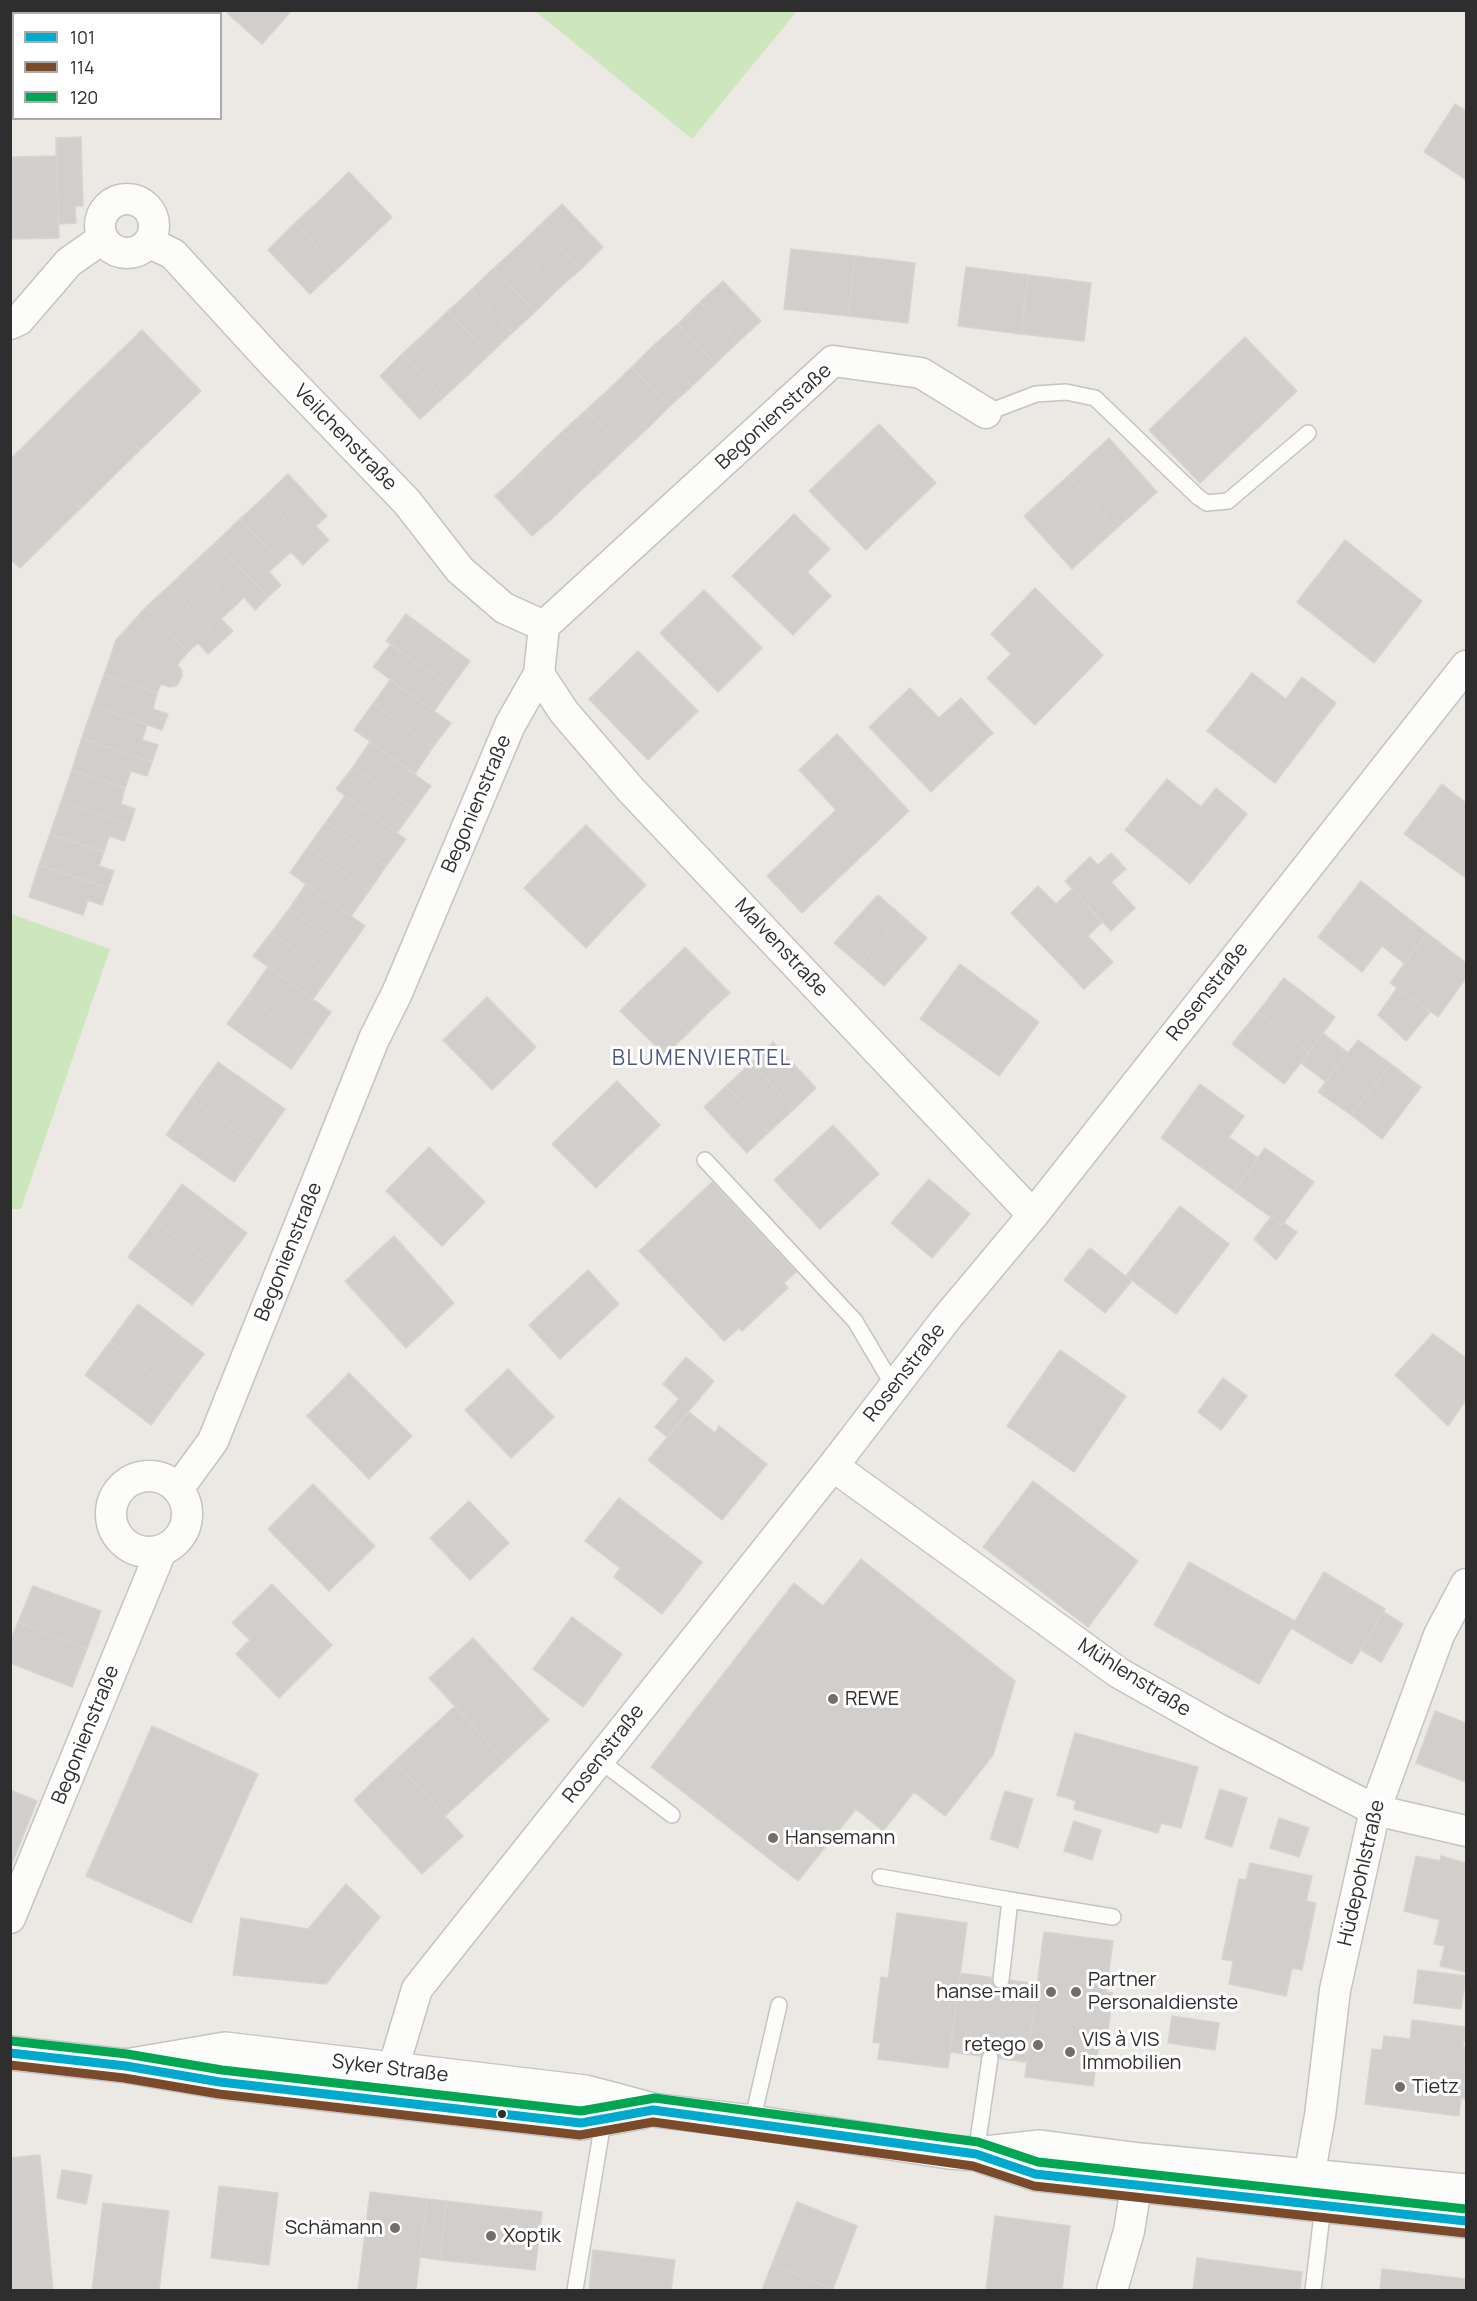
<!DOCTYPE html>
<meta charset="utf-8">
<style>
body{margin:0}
#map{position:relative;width:1477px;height:2301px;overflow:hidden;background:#ece8e4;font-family:Manrope,sans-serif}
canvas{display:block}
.frame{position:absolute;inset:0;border:12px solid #2e2e2e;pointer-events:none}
.legend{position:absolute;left:12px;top:12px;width:210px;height:108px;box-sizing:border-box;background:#fff;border:2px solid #ababab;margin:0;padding:8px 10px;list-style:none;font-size:18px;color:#2e2e2e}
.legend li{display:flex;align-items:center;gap:12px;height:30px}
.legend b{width:30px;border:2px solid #ababab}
</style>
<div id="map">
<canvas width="1477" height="2301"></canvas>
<div class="frame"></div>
<ul class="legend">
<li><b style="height:8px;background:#00a9ce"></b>101</li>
<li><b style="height:8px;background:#7a4b2a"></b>114</li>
<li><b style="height:8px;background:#00a651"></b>120</li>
</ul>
</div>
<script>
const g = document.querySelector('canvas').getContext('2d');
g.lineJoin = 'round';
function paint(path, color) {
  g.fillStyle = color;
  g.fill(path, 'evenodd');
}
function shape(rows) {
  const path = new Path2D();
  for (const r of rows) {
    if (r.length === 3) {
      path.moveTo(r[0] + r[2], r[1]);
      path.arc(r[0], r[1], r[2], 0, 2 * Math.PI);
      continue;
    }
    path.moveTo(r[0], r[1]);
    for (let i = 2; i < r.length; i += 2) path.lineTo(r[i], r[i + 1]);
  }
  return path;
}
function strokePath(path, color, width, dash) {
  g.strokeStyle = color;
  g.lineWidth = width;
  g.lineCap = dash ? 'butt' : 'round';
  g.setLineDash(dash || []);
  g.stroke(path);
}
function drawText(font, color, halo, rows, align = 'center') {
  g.font = font + ' Manrope,sans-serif';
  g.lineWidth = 6;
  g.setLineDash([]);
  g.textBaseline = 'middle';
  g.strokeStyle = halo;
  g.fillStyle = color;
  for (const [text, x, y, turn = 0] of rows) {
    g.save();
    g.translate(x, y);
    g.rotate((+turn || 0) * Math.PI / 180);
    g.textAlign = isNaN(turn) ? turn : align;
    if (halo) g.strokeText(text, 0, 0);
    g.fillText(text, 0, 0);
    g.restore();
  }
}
const green = shape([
 [535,11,797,11,692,139],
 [11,914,110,949,21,1209,10,1209]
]);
const building = shape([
 [230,10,292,10,262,44,227,13,230,10],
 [1455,104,1466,111,1466,180,1424,152,1455,104],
 [81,137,83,206,75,206,76,223,58,224,56,138,81,137],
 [57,156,59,238,10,239,10,157,57,156],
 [349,172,392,217,365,243,322,198,349,172],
 [322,198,365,243,337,269,295,223,322,198],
 [562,204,603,247,581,269,540,225,562,204],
 [295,223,337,269,310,294,268,250,295,223],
 [540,225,581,269,557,290,517,247,540,225],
 [517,247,557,290,535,312,494,268,517,247],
 [791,249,855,256,848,316,784,309,791,249],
 [855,256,915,263,908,323,848,316,855,256],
 [966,267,1028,275,1021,334,958,326,966,267],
 [494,268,535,312,512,333,471,290,494,268],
 [1028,275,1091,283,1084,341,1021,334,1028,275],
 [723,281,761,321,738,342,700,302,723,281],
 [471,290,512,333,489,355,448,311,471,290],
 [700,302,738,342,715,364,678,324,700,302],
 [448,311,489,355,466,377,425,333,448,311],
 [678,324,715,364,692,386,654,345,678,324],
 [142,330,201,391,140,450,81,389,142,330],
 [425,333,466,377,443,398,402,354,425,333],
 [1245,337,1297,391,1200,483,1149,430,1245,337],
 [654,345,692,386,669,407,632,367,654,345],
 [402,354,443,398,420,419,380,376,402,354],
 [632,367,669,407,647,429,609,389,632,367],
 [81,389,140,450,80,509,21,449,81,389],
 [609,389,647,429,624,450,586,410,609,389],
 [586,410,624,450,601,472,563,431,586,410],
 [879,424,936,483,866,550,809,491,879,424],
 [563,431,601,472,578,493,540,453,563,431],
 [1109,438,1157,492,1116,529,1068,476,1109,438],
 [21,449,80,509,20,568,10,559,10,459,21,449],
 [540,453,578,493,556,515,518,475,540,453],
 [288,474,327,516,316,526,329,540,316,552,264,497,288,474],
 [518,475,556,515,532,536,495,496,518,475],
 [1068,476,1116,529,1072,569,1024,516,1068,476],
 [264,497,316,552,303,565,291,552,280,562,240,519,264,497],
 [794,514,830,549,807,572,831,596,793,635,732,576,794,514],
 [240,519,280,562,269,572,281,585,268,597,216,542,240,519],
 [1345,540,1422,601,1374,663,1297,602,1345,540],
 [216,542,268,597,255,610,244,597,234,607,193,563,216,542],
 [193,563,234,607,221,619,233,631,221,642,169,586,193,563],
 [169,586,221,642,208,654,198,643,188,652,146,607,169,586],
 [1035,588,1103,655,1035,725,987,678,1011,654,991,634,1035,588],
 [704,590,762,648,718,692,660,633,704,590],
 [146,607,188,652,177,665,182,670,182,676,179,682,176,686,170,687,161,684,157,693,104,675,116,640,146,607],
 [406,614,470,661,451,687,386,641,406,614],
 [391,644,451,687,434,711,373,667,391,644],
 [638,651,698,711,648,760,589,699,638,651],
 [1252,673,1286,699,1302,677,1336,703,1275,783,1207,731,1252,673],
 [104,675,157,693,153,709,168,714,162,730,93,706,104,675],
 [390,680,451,723,433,747,373,704,390,680],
 [910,688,939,718,961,698,993,733,931,792,869,727,910,688],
 [373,704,433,747,415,774,354,730,373,704],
 [93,706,147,725,142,740,158,745,152,762,82,738,93,706],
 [837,734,909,811,802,913,767,876,836,810,799,770,837,734],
 [82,738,152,762,147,776,131,771,125,788,72,770,82,738],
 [370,742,431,786,414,809,353,767,370,742],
 [353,767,414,809,397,833,336,789,353,767],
 [72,770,125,788,121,804,135,809,130,825,61,802,72,770],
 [1167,779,1201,807,1216,788,1247,814,1190,884,1125,830,1167,779],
 [1442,784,1466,803,1466,878,1404,834,1442,784],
 [345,796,406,839,386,866,326,822,345,796],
 [61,802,130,825,124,841,109,836,104,852,50,834,61,802],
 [326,822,386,866,369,891,308,847,326,822],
 [586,825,646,885,615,917,555,856,586,825],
 [50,834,104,852,99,866,114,871,108,888,39,865,50,834],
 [308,847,369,891,351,916,290,873,308,847],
 [1111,853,1126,869,1111,882,1135,908,1111,931,1065,881,1090,857,1098,865,1111,853],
 [555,856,615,917,586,948,524,888,555,856],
 [39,865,108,888,102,905,88,900,83,915,29,897,39,865],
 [1361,881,1427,933,1404,963,1382,946,1362,972,1318,937,1361,881],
 [306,884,365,926,348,950,289,909,306,884],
 [1038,886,1056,904,1072,889,1102,922,1088,936,1113,962,1084,989,1011,913,1038,886],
 [878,895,902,916,859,964,834,943,878,895],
 [289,909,348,950,331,974,271,933,289,909],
 [902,916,927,938,884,986,859,964,902,916],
 [271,933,331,974,313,999,253,956,271,933],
 [1427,933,1466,963,1466,978,1438,1017,1390,983,1427,933],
 [685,947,730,993,710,1011,666,966,685,947],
 [960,964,1039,1022,999,1076,920,1019,960,964],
 [666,966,710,1011,688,1033,642,989,666,966],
 [268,967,331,1012,310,1042,247,997,268,967],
 [1284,978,1335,1017,1309,1052,1258,1012,1284,978],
 [1397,988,1430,1012,1406,1041,1378,1015,1397,988],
 [642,989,688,1033,665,1055,620,1011,642,989],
 [247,997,310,1042,291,1069,227,1024,247,997],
 [487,997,536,1047,492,1090,443,1040,487,997],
 [1258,1012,1309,1052,1284,1084,1232,1044,1258,1012],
 [1323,1033,1348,1053,1326,1082,1301,1063,1323,1033],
 [1358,1040,1391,1064,1351,1115,1318,1092,1358,1040],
 [773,1042,816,1088,794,1109,751,1063,773,1042],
 [218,1062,285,1109,259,1146,191,1099,218,1062],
 [751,1063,794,1109,769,1132,726,1086,751,1063],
 [1391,1064,1421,1087,1382,1139,1351,1115,1391,1064],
 [617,1081,660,1125,596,1188,552,1144,617,1081],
 [1200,1084,1244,1116,1229,1137,1258,1158,1234,1191,1161,1138,1200,1084],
 [726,1086,769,1132,747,1153,704,1107,726,1086],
 [191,1099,259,1146,234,1182,166,1135,191,1099],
 [833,1125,879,1174,820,1229,774,1180,833,1125],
 [429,1147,485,1202,442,1246,386,1191,429,1147],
 [1265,1148,1314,1182,1282,1225,1234,1191,1265,1148],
 [929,1179,970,1214,932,1258,891,1223,929,1179],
 [712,1182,796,1272,784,1283,788,1288,742,1331,739,1328,724,1341,639,1251,712,1182],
 [182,1184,247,1233,219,1270,155,1221,182,1184],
 [1180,1206,1229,1244,1176,1314,1126,1276,1180,1206],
 [1271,1217,1282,1225,1284,1223,1297,1232,1276,1260,1254,1239,1271,1217],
 [155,1221,219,1270,192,1305,128,1257,155,1221],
 [394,1236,454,1303,406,1348,345,1281,394,1236],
 [1090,1248,1132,1281,1105,1313,1064,1280,1090,1248],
 [588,1270,619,1304,560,1359,529,1325,588,1270],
 [138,1304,204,1354,175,1392,110,1342,138,1304],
 [1433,1334,1466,1358,1466,1402,1465,1401,1448,1426,1395,1375,1433,1334],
 [110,1342,175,1392,151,1425,85,1375,110,1342],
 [1060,1350,1126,1396,1074,1472,1007,1426,1060,1350],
 [686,1357,714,1381,667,1437,655,1427,679,1399,663,1384,686,1357],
 [508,1369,554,1417,511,1458,465,1410,508,1369],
 [349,1373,412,1436,369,1479,307,1416,349,1373],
 [1223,1378,1247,1396,1221,1430,1198,1412,1223,1378],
 [689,1412,715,1433,719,1426,767,1464,722,1520,648,1460,689,1412],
 [1033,1481,1138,1561,1088,1627,983,1547,1033,1481],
 [313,1484,375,1546,329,1591,268,1529,313,1484],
 [619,1498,702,1562,662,1614,614,1577,620,1568,585,1541,619,1498],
 [469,1501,509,1543,470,1580,430,1538,469,1501],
 [861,1559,1015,1681,993,1755,945,1816,914,1792,883,1831,856,1809,798,1881,651,1767,794,1583,823,1606,861,1559],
 [1189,1562,1295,1621,1259,1684,1154,1625,1189,1562],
 [1324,1572,1385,1609,1352,1664,1291,1628,1324,1572],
 [272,1584,332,1645,279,1698,236,1654,250,1640,232,1623,272,1584],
 [33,1586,101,1611,87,1649,18,1622,33,1586],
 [1383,1612,1403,1624,1381,1662,1361,1650,1383,1612],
 [572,1617,622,1654,583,1707,533,1669,572,1617],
 [18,1622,87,1649,72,1687,10,1663,10,1642,18,1622],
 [473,1638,549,1720,505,1761,429,1678,473,1638],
 [455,1706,505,1761,445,1816,395,1761,455,1706],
 [1435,1711,1466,1723,1466,1782,1416,1763,1435,1711],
 [152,1726,258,1774,191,1923,86,1876,152,1726],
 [1075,1733,1198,1767,1181,1828,1161,1823,1158,1833,1074,1809,1076,1801,1057,1795,1075,1733],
 [395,1761,463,1836,422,1874,354,1800,395,1761],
 [1220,1789,1247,1798,1232,1847,1205,1838,1220,1789],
 [10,1790,37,1801,11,1866,10,1866,10,1790],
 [1005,1791,1033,1799,1018,1848,990,1839,1005,1791],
 [1279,1818,1309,1828,1299,1857,1270,1848,1279,1818],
 [1074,1821,1101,1830,1092,1860,1064,1851,1074,1821],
 [1416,1856,1440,1861,1441,1856,1466,1863,1466,1972,1440,1966,1445,1946,1434,1944,1440,1920,1404,1911,1416,1856],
 [1250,1863,1312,1876,1306,1901,1316,1903,1302,1970,1292,1968,1286,1996,1229,1984,1233,1961,1222,1959,1239,1879,1246,1880,1250,1863],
 [346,1884,380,1917,326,1984,233,1975,241,1918,308,1929,346,1884],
 [897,1913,967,1923,948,2068,878,2059,880,2043,873,2042,881,1977,888,1978,897,1913],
 [1044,1932,1113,1941,1106,1992,1113,1993,1107,2038,1100,2038,1093,2086,1025,2077,1044,1932],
 [1418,1970,1466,1976,1461,2009,1414,2003,1418,1970],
 [960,1973,1037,1984,1027,2062,950,2052,960,1973],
 [1172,2016,1219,2023,1215,2050,1168,2043,1172,2016],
 [1412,2020,1466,2027,1463,2047,1466,2047,1465,2075,1466,2075,1466,2099,1461,2098,1459,2116,1365,2104,1372,2049,1382,2050,1384,2036,1410,2039,1412,2020],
 [40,2155,53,2290,10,2290,10,2158,40,2155],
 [62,2170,92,2175,86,2204,57,2198,62,2170],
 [219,2186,278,2193,269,2265,211,2258,219,2186],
 [370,2192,427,2199,416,2290,358,2290,370,2192],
 [427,2199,446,2201,440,2260,420,2257,427,2199],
 [446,2201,542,2212,535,2270,440,2260,446,2201],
 [797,2202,857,2226,833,2289,772,2264,797,2202],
 [103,2203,169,2211,159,2290,92,2290,103,2203],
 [995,2216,1070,2226,1062,2289,1076,2290,986,2290,995,2216],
 [593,2250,675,2260,671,2290,589,2290,593,2250],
 [1197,2258,1302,2272,1300,2290,1193,2290,1197,2258],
 [772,2264,833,2289,832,2290,762,2290,772,2264],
 [1382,2269,1466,2279,1466,2290,1380,2290,1382,2269]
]);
const lane = shape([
 [986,413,1036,394,1066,392,1095,398,1198,497,1207,503,1228,501,1308,433],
 [705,1160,855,1321,894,1387],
 [599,1760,672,1815],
 [880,1877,1010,1900],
 [1001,1980,1010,1900,1113,1917],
 [752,2122,779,2005],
 [976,2154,990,2058],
 [575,2290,604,2116],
 [1313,2290,1323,2206,1321,2202]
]);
const street = shape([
 [168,10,171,14],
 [127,226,27],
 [150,243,173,254,271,361,407,502,460,570,504,608,544,626],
 [10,324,19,320,69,262,102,239],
 [539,674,564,712,631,790,1033,1215],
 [833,1466,1119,1673,1218,1729,1375,1810,1466,1831],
 [149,1514,38],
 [178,1489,213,1441,374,1039,397,993,510,725,539,674,544,626,833,361,921,373,986,413],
 [10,1918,161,1551],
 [390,2094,393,2069,417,1989,833,1466,946,1319,1033,1215,1466,666],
 [1309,2177,1320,2116,1335,1990,1375,1810,1439,1635,1466,1584],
 [1112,2290,1129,2231,1140,2162]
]);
const secondary = shape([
 [10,2053,126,2066,220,2082,581,2123,642,2112],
 [126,2066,225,2049,585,2092,653,2110,752,2122,949,2152,976,2154,1040,2147,1140,2160,1466,2191],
 [984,2157,1035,2174,1466,2221]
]);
const bus1 = shape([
 [10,2053,126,2066,220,2082,581,2123,653,2110,976,2154,1035,2174,1466,2221]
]);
const bus2 = shape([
 [10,2065,124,2078,219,2094,580,2135,653,2122,973,2166,1034,2186,1465,2233]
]);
const bus3 = shape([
 [11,2041,127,2054,222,2070,581,2111,655,2098,978,2142,1038,2162,1466,2209]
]);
const markers = [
 [833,1699,6,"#706f6e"],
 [773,1838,6,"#706f6e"],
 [1051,1992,6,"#706f6e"],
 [1076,1992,6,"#706f6e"],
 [1038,2045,6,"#706f6e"],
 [1070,2052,6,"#706f6e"],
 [1400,2087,6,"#706f6e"],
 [502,2114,5,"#2e2e2e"],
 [395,2228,6,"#706f6e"],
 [491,2236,6,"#706f6e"]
];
const streetNames = [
 ["Begonienstraße",774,417,-42],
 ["Veilchenstraße",345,438,46],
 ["Begonienstraße",477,804,-67],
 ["Malvenstraße",781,948,47],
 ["Rosenstraße",1208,992,-52],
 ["Begonienstraße",289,1252,-68],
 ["Rosenstraße",905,1373,-52],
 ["Mühlenstraße",1134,1678,32],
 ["Begonienstraße",86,1735,-68],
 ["Rosenstraße",604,1754,-52],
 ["Hüdepohlstraße",1362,1873,-77],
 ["Syker Straße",390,2069,7]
];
const poiNames = [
 ["REWE",845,1699],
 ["Hansemann",785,1838],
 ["Partner",1088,1980],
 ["Personaldienste",1088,2003],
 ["hanse-mail",1039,1992,"right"],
 ["VIS à VIS",1082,2040],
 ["Immobilien",1082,2063],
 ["retego",1026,2045,"right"],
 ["Tietz",1412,2087],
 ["Schämann",383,2228,"right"],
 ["Xoptik",503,2236]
];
const neighbourhoodNames = [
 ["BLUMENVIERTEL",702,1059]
];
paint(green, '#cee6be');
paint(building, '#d1cecb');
strokePath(building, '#d7d4d0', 1.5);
strokePath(lane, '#c5c4c5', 18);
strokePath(street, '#c5c4c5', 33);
strokePath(secondary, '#c5c4c5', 36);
strokePath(lane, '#fcfcfb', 15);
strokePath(street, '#fcfcfb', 30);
strokePath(secondary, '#fcfcfb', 33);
strokePath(bus1, '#00a9ce', 9);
strokePath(bus2, '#7a4b2a', 9);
strokePath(bus3, '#00a651', 9);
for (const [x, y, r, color] of markers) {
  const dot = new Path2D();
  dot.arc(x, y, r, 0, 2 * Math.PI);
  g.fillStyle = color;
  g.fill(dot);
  strokePath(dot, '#fff', 2);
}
drawText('20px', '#2e2e2e', '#fff', streetNames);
drawText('20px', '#2e2e2e', '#fff', poiNames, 'left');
g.letterSpacing = '1.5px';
drawText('21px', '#4d5680', '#fff', neighbourhoodNames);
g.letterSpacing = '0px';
</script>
